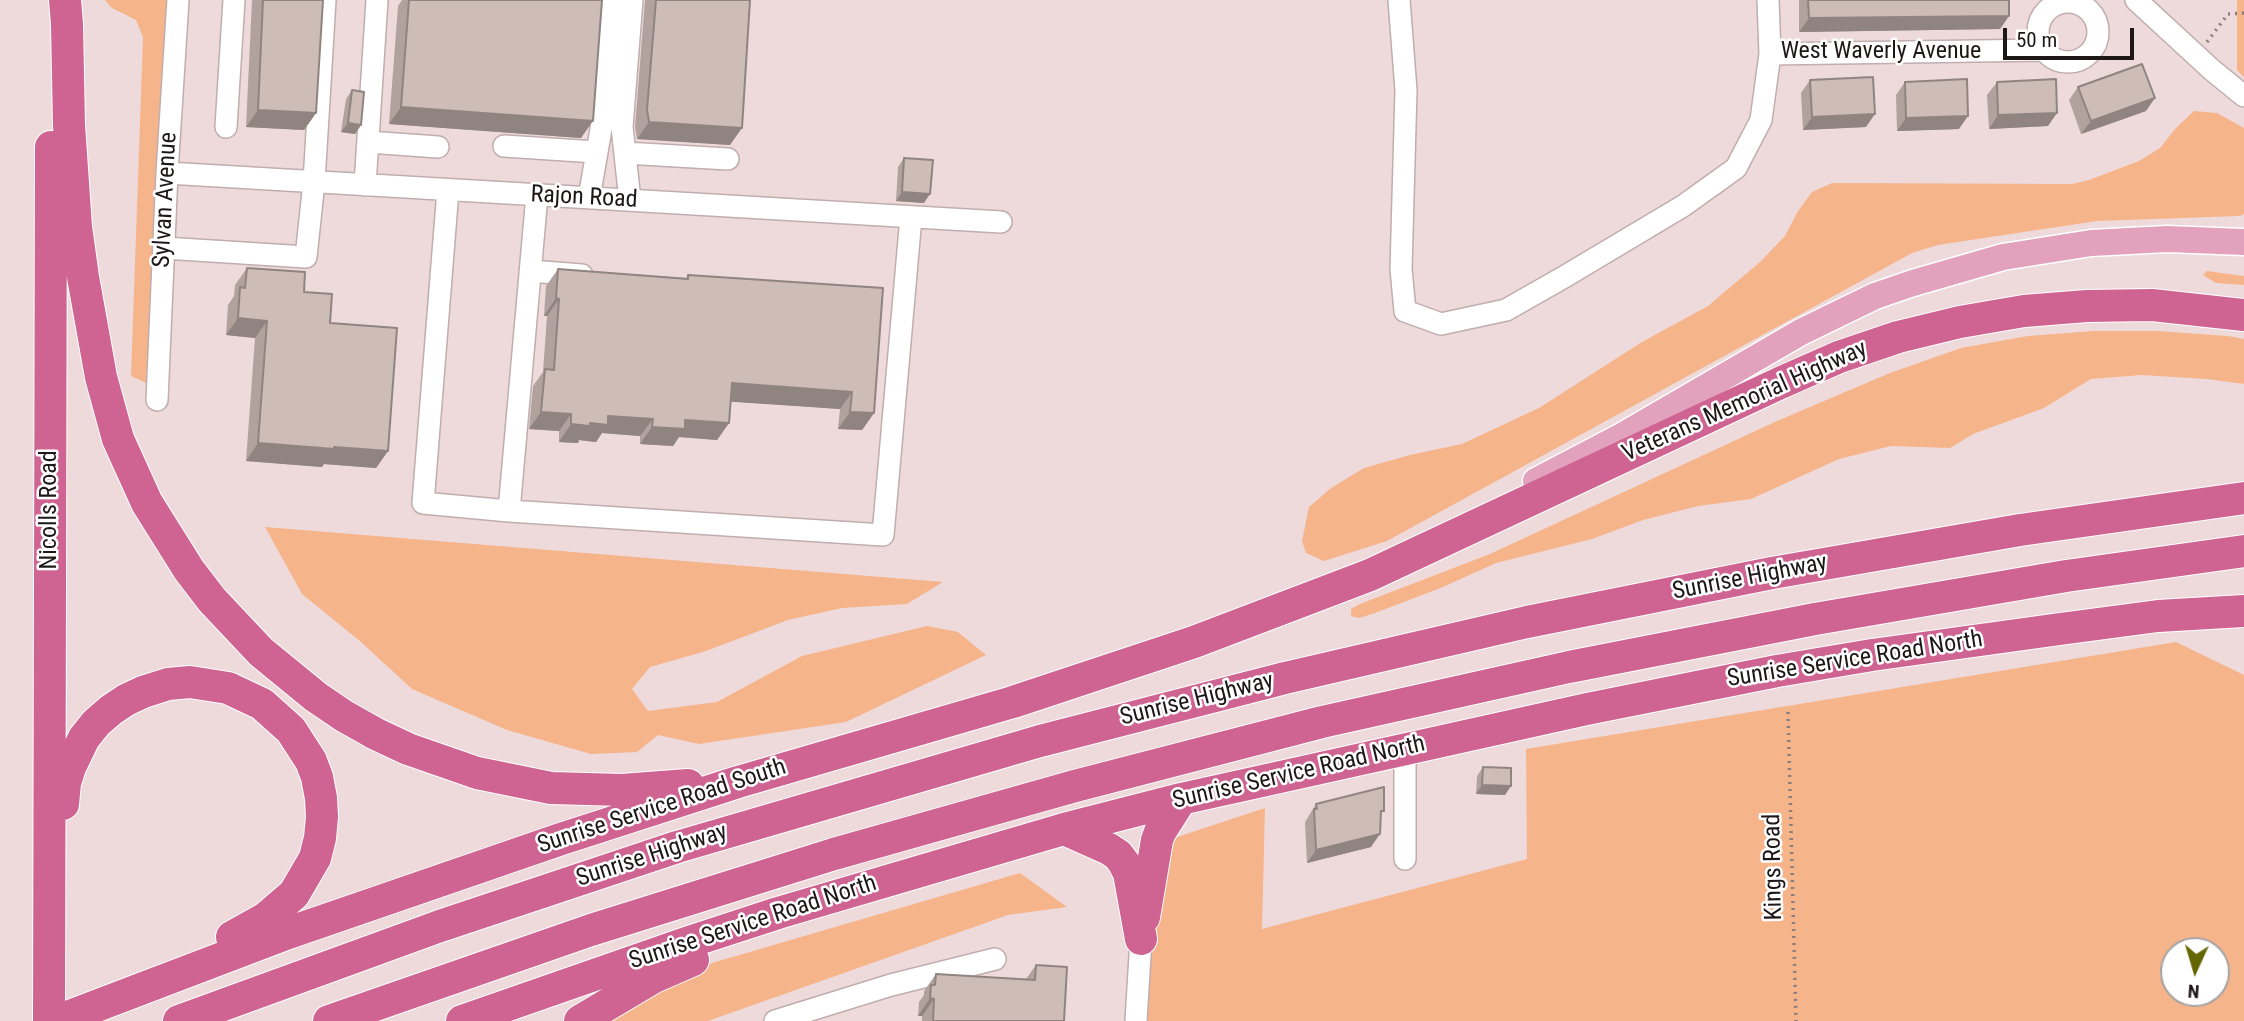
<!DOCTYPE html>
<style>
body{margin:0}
#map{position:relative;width:2244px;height:1021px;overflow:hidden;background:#eedadb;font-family:"Roboto Condensed",sans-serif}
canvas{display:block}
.north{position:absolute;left:2160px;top:937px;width:70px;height:70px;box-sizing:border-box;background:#fff;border:2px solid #a5a2a3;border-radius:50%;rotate:184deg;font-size:19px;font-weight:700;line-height:28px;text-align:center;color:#1e1718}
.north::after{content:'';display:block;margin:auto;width:24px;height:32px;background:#636602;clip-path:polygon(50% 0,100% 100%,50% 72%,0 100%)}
.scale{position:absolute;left:2003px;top:28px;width:131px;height:32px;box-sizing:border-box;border:4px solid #1e1718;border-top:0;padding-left:9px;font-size:21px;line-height:24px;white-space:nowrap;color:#1e1718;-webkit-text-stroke:5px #fff;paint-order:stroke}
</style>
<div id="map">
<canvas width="2244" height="1021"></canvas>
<div class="north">N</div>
<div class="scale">50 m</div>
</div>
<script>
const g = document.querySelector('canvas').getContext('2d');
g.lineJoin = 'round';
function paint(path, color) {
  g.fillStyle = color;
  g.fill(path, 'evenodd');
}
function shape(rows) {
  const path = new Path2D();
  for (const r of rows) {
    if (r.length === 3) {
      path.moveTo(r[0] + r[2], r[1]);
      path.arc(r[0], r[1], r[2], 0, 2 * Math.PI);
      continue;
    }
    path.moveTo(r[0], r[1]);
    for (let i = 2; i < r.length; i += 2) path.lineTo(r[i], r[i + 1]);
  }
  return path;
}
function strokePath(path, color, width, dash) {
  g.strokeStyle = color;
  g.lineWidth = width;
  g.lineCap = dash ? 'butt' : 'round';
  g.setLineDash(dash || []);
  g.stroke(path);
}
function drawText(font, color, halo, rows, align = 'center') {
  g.font = font + ' "Roboto Condensed",sans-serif';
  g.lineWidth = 5;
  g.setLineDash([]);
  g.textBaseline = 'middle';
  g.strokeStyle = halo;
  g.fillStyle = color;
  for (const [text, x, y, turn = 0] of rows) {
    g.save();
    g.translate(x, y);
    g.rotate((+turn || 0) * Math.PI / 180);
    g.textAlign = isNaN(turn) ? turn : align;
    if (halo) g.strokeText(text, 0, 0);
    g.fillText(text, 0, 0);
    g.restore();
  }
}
const green = shape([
 [105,0,171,0,146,383,131,376,143,37,136,20,112,8],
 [2237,0,2244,0,2244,77,2237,70],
 [2194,111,2217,113,2244,128,2244,214,2240,216,2097,221,1938,245,1912,253,1387,541,1324,561,1306,553,1302,541,1309,507,1331,488,1364,468,1410,455,1462,444,1539,408,1642,342,1708,306,1760,262,1785,236,1798,211,1812,192,1832,183,2072,184,2089,180,2139,161,2160,148,2175,129],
 [2207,271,2244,276,2244,285,2216,283,2203,275],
 [2093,331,2157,331,2228,336,2244,339,2244,384,2207,379,2142,375,2091,379,2044,408,1973,434,1950,448,1891,446,1839,459,1751,499,1698,506,1643,520,1592,539,1496,563,1443,587,1375,613,1359,618,1351,616,1351,609,1360,604,1490,554,1777,421,1890,373,1961,348,2028,336],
 [265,527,943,582,907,604,842,608,788,620,706,651,650,667,632,689,648,711,717,702,802,656,927,626,958,632,986,655,846,722,699,744,658,735,637,752,591,754,507,730,412,689,361,642,302,594],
 [2176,642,2244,675,2244,1021,1146,1021,1159,843,1265,808,1262,929,1527,859,1526,749],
 [2174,951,2216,951,2216,993,2174,993],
 [1020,873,1067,907,1008,915,708,1021,604,1021,712,963]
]);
const path = shape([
 [2207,42,2228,14,2244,13],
 [1788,712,1796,1021]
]);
const minor = shape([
 [1399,0,1406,90,1401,269,1405,311,1441,324,1506,310,1564,277,1683,206,1736,168,1761,120,1770,54],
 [1768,0,1770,54,2044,50],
 [2136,0,2212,70,2244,96],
 [2068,32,30],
 [226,127,234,0],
 [368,142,438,147],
 [504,146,596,152],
 [625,153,728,159],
 [167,173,1001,222],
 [365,185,377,0],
 [448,190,423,503,509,511,537,195],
 [589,198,601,129,612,0],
 [630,200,622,127,632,0],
 [164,248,306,257,314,182,325,0],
 [530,271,582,275],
 [157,400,167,173,178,0],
 [509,511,883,535,911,217],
 [1405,749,1405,859],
 [775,1021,891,985,995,959],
 [1136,1021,1141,939]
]);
const major = shape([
 [1536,481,1622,436,1801,332,1875,296,1913,283,2003,257,2091,243,2167,239,2244,242]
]);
const highway = shape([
 [65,0,67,24,69,125,76,227,83,277,101,377,118,439,147,503,189,570,212,600,261,652,316,697,344,716,376,734,408,749,477,773,551,788,622,790,688,785],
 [63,804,65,783,70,767,84,738,96,723,111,710,126,700,143,692,168,684,190,682,228,688,262,704,291,730,311,761,317,777,321,798,322,817,320,838,315,858,294,894,266,918,232,937],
 [1064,829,1109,849,1118,855,1124,863,1129,873,1141,939],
 [1144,917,1157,840,1160,832,1181,799],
 [49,1021,51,147],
 [57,1021,288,933,561,839,738,782,1013,702,1194,642,1370,575,1780,383,1839,357,1898,337,1960,322,2024,311,2087,306,2152,305,2244,315],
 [179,1021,440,926,677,847,1040,741,1285,678,1527,622,1772,573,2020,530,2244,498],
 [329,1021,591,930,834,854,1075,786,1322,722,1569,667,1815,619,2066,576,2244,551],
 [462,1021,686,943,778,913,1064,829,1181,799,1587,709,1777,671,1872,655,2060,629,2158,616,2244,611],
 [580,1021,654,977,693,960]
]);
const wall = shape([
 [252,0,323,0,316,113,304,130,246,127],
 [402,0,602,0,581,138,389,124,398,6],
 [645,0,750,0,730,145,637,139,635,127],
 [1799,0,2009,0,2009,16,2000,29,1799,32],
 [1810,80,1866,127,1803,130,1801,93],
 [1905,82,1959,129,1897,131,1896,95],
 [1997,82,2048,126,1989,129,1987,95],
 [2078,87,2146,111,2081,134,2069,100],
 [352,90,361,125,355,134,341,132,346,99],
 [904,158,924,203,896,201,898,167],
 [247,268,304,292,330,323,388,451,376,468,324,464,322,467,246,461,255,338,226,335,228,305,234,296,235,285],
 [558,269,686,278,688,275,883,288,874,413,862,430,838,429,840,409,730,401,729,423,717,440,679,437,673,446,640,444,640,436,602,433,596,442,579,440,578,443,559,442,559,431,529,429,533,386,543,372,547,316,544,316,546,286],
 [1483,767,1505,795,1476,794,1477,776],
 [1316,804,1380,816,1371,847,1307,863,1305,822],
 [1036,965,1064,1021,922,1021,922,1016,918,1016,919,1002,924,995,924,991,936,974,1026,979]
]);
const shadedWall = shape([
 [2009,16,2000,29,1799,32,1809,18],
 [2155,98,2146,111,2081,134,2091,121],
 [401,107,593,121,581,138,389,124],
 [258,110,316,113,304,130,246,127],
 [2057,113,2048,126,1989,129,1998,115],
 [1875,114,1866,127,1803,130,1812,117],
 [1968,116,1959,129,1897,131,1906,118],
 [649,122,742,128,730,145,637,139],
 [348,123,361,125,355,134,341,132],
 [902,192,930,194,924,203,896,201],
 [556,298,559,299,547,316,544,316],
 [238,318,267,321,255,338,226,335],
 [732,383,852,392,840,409,720,401],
 [541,412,571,414,559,431,529,429],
 [850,412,874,413,862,430,838,429],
 [608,416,653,419,640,436,602,433,596,442,579,440,578,443,559,442,571,424,590,423],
 [685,420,729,423,717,440,679,437,673,446,640,444,652,427],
 [258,443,334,447,388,451,376,468,324,464,322,467,246,461],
 [1482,785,1511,786,1505,795,1476,794],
 [1380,834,1371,847,1307,863,1316,850],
 [930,998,934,999,922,1016,918,1016]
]);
const building = shape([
 [263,0,323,0,316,113,258,110,263,0],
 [409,0,602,0,593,121,401,107,409,0],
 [656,0,750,0,742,128,649,122,647,110,656,0],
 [1808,0,2009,0,2009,16,1809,18,1808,0],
 [2142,64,2155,98,2091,121,2078,87,2142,64],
 [1873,77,1875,114,1812,117,1810,80,1873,77],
 [1967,79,1968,116,1906,118,1905,82,1967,79],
 [2056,79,2057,113,1998,115,1997,82,2056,79],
 [352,90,364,92,361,125,348,123,352,90],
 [904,158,933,160,930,194,902,192,904,158],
 [247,268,305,272,304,292,332,294,330,323,397,328,388,451,334,447,334,449,258,443,267,321,238,318,240,287,245,288,247,268],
 [558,269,688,279,688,275,883,288,874,413,850,412,852,392,732,383,729,423,685,420,685,429,652,427,653,419,608,416,608,425,590,423,590,426,571,424,571,414,541,412,545,369,554,370,559,299,556,298,558,269],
 [1483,767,1511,768,1511,786,1482,785,1483,767],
 [1384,787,1384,811,1381,811,1380,834,1316,850,1314,809,1317,809,1316,804,1384,787],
 [1036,965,1067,967,1064,1021,933,1021,934,999,930,998,931,985,935,985,936,974,1035,980,1036,965]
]);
const streetNames = [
 ["West Waverly Avenue",1881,52],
 ["Rajon Road",584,198,3],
 ["Sylvan Avenue",166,200,-87],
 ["Veterans Memorial Highway",1745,402,-24],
 ["Nicolls Road",50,510,-90],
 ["Sunrise Highway",1750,578,-11],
 ["Sunrise Service Road North",1855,660,-9],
 ["Sunrise Highway",1197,700,-14],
 ["Sunrise Service Road North",1299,773,-13],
 ["Sunrise Service Road South",662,807,-18],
 ["Sunrise Highway",652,856,-18],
 ["Kings Road",1774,867,-91],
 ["Sunrise Service Road North",753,923,-18]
];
paint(green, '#f6b48a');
strokePath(minor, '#c0adad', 24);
strokePath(major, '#fff', 29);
strokePath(highway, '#fff', 34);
strokePath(path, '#8a7d7e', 3.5, [2, 5]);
strokePath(minor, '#fff', 21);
strokePath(major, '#e2a1bd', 26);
strokePath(highway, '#cf6391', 32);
paint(wall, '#b1a29d');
paint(shadedWall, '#908480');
paint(building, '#cebcb7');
strokePath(building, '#908480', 2);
drawText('24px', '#1e1718', '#fff', streetNames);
</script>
